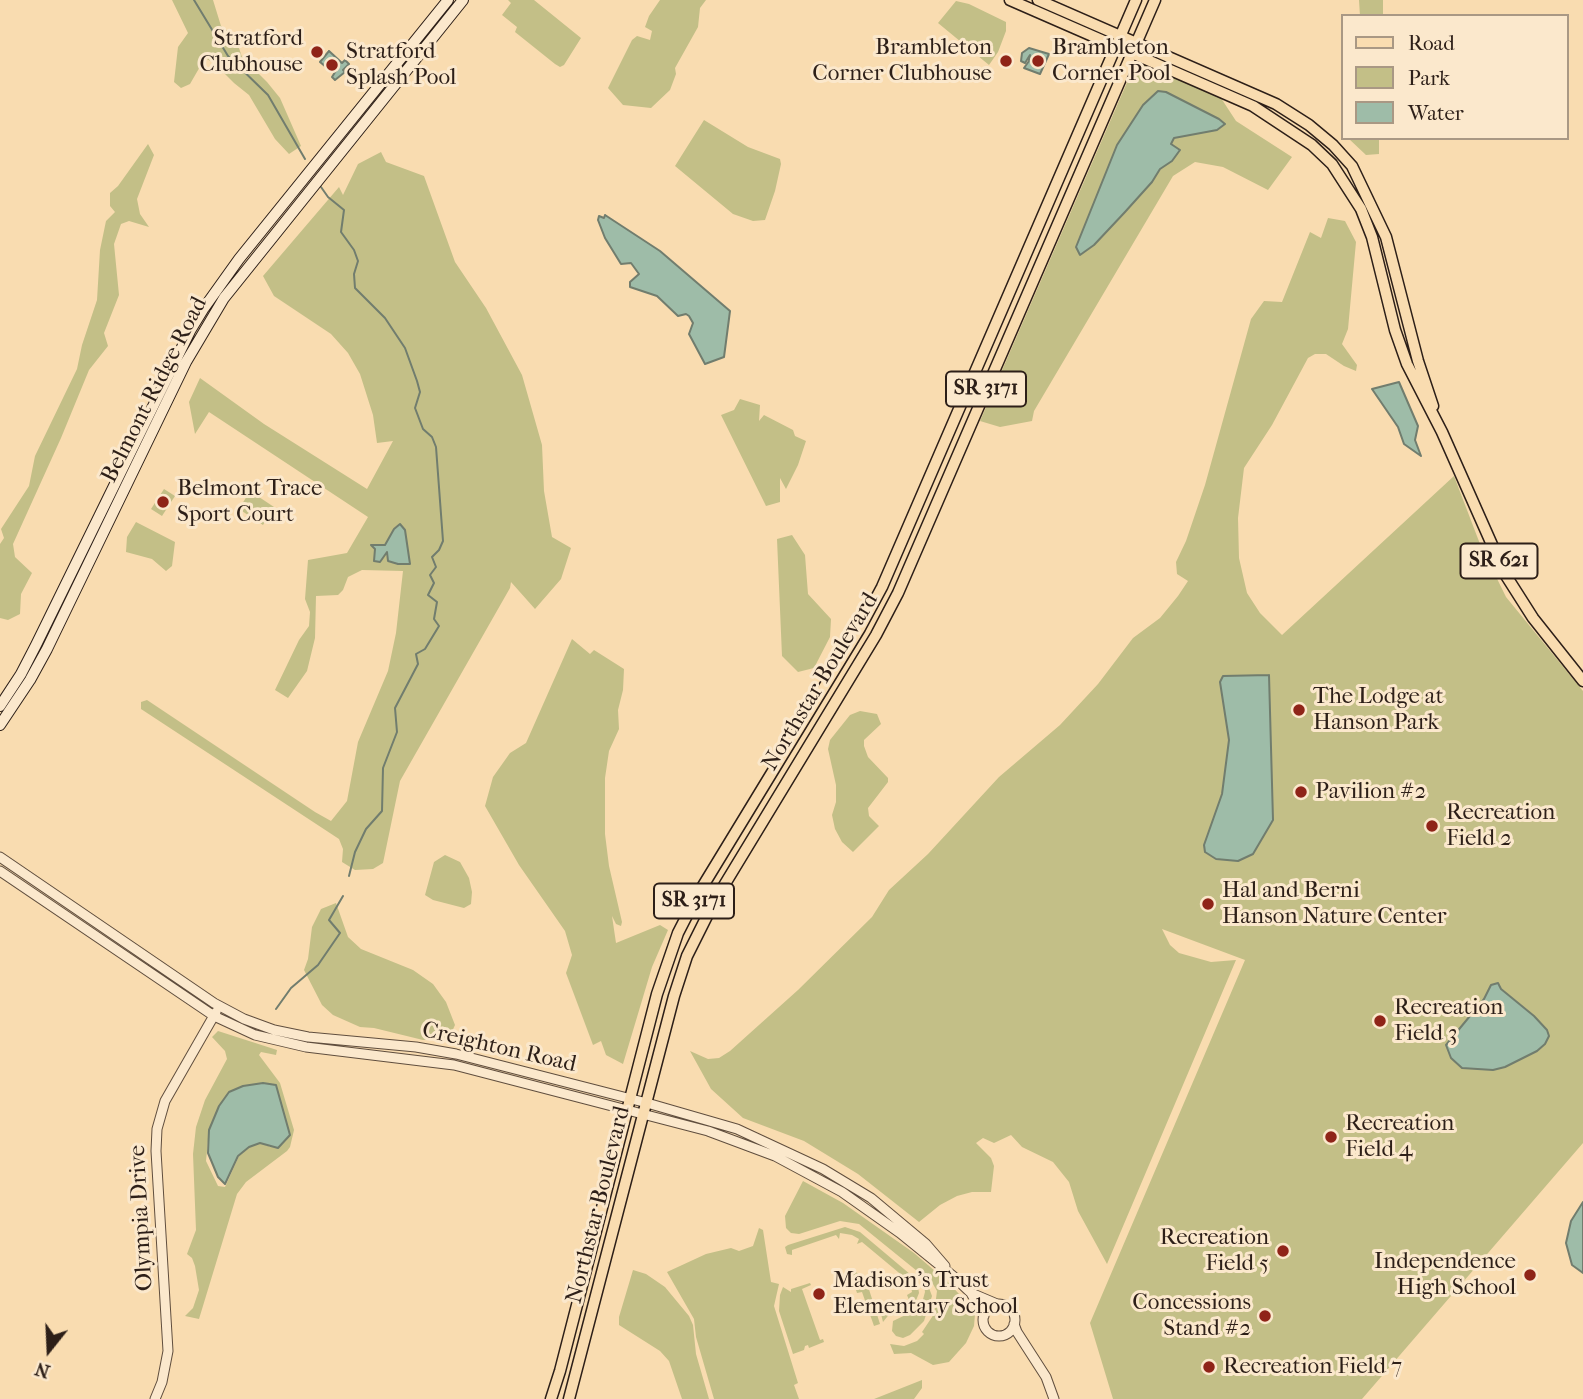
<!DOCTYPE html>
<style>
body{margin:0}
#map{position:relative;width:1583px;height:1399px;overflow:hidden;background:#f9dcb0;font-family:"IM FELL French Canon",serif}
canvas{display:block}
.legend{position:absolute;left:1341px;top:14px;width:228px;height:126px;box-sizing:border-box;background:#fbe8cc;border:2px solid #a99884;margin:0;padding:9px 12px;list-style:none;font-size:21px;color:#2d1f18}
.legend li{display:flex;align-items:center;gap:14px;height:35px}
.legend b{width:35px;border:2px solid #a99884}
.north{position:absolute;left:14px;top:1315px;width:70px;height:70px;-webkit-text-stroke:5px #fbe8cc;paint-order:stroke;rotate:198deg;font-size:19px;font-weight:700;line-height:28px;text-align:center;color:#2d1f18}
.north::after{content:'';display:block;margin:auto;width:24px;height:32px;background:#2d1f18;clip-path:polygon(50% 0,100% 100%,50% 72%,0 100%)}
</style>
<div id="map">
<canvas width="1583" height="1399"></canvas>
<ul class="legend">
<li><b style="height:9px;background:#f9dcb0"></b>Road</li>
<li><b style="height:19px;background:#c3bf87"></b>Park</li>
<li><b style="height:19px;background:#9ebca8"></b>Water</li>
</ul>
<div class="north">N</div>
</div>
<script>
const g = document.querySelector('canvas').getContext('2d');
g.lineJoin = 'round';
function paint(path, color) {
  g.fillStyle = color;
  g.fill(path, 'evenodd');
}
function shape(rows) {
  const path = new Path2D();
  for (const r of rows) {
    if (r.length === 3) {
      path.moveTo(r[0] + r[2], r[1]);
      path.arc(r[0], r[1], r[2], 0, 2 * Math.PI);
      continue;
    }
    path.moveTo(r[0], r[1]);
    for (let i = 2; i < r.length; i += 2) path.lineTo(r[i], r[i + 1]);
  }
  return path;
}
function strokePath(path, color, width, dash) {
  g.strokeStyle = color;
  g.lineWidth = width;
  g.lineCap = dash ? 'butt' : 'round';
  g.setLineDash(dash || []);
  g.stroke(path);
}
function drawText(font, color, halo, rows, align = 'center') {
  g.font = font + ' "IM FELL French Canon",serif';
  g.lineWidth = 6;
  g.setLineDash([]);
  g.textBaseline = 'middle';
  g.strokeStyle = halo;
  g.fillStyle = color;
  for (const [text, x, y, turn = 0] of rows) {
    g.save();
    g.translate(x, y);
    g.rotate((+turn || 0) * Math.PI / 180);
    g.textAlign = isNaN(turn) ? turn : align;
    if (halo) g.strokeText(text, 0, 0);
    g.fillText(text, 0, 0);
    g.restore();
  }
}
const green = shape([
 [172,0,213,0,221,26,235,36,242,57,267,82,280,98,301,146,289,154,275,139,249,95,234,83,214,63,205,58,190,84,181,88,174,82,178,47,188,33],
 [508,0,534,0,581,38,564,65,560,67,555,64,515,32,517,27,502,15,511,3],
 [660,0,706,0,700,8,698,27,675,68,676,74,670,90,651,108,623,105,608,88,632,40,637,36,650,40,652,31,645,27,649,16],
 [1359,0,1383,0,1383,16,1360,16],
 [956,1,969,4,1006,22,1006,31,998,52,989,65,938,23],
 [1147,63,1219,95,1236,121,1292,157,1268,190,1223,167,1195,162,1173,176,1034,411,1032,421,1000,427,980,421,1132,71],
 [704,120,748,147,780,159,781,164,775,191,765,220,753,221,733,214,675,166],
 [1348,138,1379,138,1379,154,1366,155],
 [148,144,154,155,137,199,140,214,149,227,129,221,121,224,114,244,119,295,104,333,108,346,89,370,61,438,13,544,15,557,32,573,21,594,20,614,8,620,0,618,0,544,4,538,1,529,29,486,35,456,77,369,82,345,97,300,100,250,106,221,115,212,110,206,110,193,118,186],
 [381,152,386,162,424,176,455,262,486,308,522,375,542,445,544,491,552,537,571,548,561,579,535,609,511,582,510,588,400,781,383,863,373,869,355,870,342,862,343,849,339,839,141,709,141,702,147,700,315,812,331,821,347,801,358,742,388,671,396,633,403,571,362,570,348,577,343,590,338,595,316,596,315,638,307,671,288,698,275,690,299,640,309,626,310,612,305,599,308,560,347,553,368,517,209,412,195,434,189,402,200,378,264,424,367,489,393,441,377,443,373,415,360,374,348,353,331,334,274,296,263,276,339,187,343,195,358,164],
 [1328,218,1345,221,1356,242,1348,329,1342,344,1357,365,1356,371,1344,366,1326,354,1315,354,1308,358,1272,425,1244,468,1238,518,1239,558,1247,593,1260,613,1282,635,1454,476,1480,544,1506,597,1583,691,1583,1143,1362,1399,1113,1399,1090,1323,1245,960,1162,929,1170,945,1179,953,1211,962,1236,960,1107,1264,1078,1211,1069,1182,1053,1162,1022,1147,1011,1135,994,1143,983,1138,976,1143,991,1158,994,1166,991,1192,972,1192,957,1196,940,1205,919,1222,858,1174,804,1141,743,1118,711,1089,690,1051,708,1059,719,1058,730,1051,798,990,872,917,889,890,928,854,999,777,1060,725,1098,684,1133,638,1160,618,1178,596,1188,581,1177,574,1176,562,1186,541,1205,485,1251,319,1264,301,1282,302,1310,232,1321,238],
 [740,399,760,405,759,421,764,415,793,430,795,436,806,441,798,465,786,489,780,478,780,502,766,506,721,415,734,410],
 [164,489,175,496,162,516,151,509],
 [250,491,274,507,263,525,239,509],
 [136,522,175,542,172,566,166,571,152,559,126,552,127,537],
 [792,535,805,555,808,594,831,619,830,637,814,668,798,672,782,656,777,539],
 [572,639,590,654,594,650,624,669,623,690,618,710,619,729,609,751,605,778,605,834,609,866,622,922,621,926,616,924,612,916,616,943,660,925,668,930,652,967,623,1064,606,1055,601,1041,593,1045,566,973,572,955,565,931,519,865,485,806,493,777,510,753,526,743],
 [860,711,877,714,881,724,864,740,864,746,868,757,888,778,888,782,868,808,869,816,879,826,853,852,842,842,835,829,832,815,836,802,836,785,828,749,830,740,850,715],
 [445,855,460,862,469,878,472,892,471,904,464,908,433,900,425,895,434,862],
 [336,903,348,937,361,949,413,970,433,984,446,1002,455,1025,449,1038,423,1040,374,1028,360,1027,333,1015,322,1005,304,970,308,959,312,927,321,909],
 [218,1031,277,1050,276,1055,261,1052,259,1055,280,1083,294,1130,290,1147,287,1151,246,1182,237,1194,199,1319,185,1316,193,1308,199,1290,195,1266,192,1258,187,1254,196,1230,193,1154,196,1127,205,1100,227,1059,225,1051,212,1037],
 [276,1085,290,1135,271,1147,260,1143,249,1147,239,1156,225,1187,218,1186,206,1161,209,1130,219,1106,229,1092,243,1086],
 [803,1181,843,1203,914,1253,949,1283,969,1305,975,1314,974,1326,966,1343,949,1362,933,1365,911,1353,894,1354,890,1344,904,1346,917,1341,924,1334,922,1332,934,1314,937,1291,933,1284,859,1224,840,1221,799,1234,791,1233,786,1228,785,1216],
 [845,1227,860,1232,917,1280,919,1293,915,1303,913,1301,891,1312,883,1322,880,1310,909,1300,907,1295,912,1292,911,1287,904,1277,862,1242,857,1244,859,1239,852,1235,840,1233,839,1239,836,1235,792,1250,792,1255,787,1254,785,1247,788,1245],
 [759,1228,763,1230,771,1282,779,1284,774,1306,798,1383,794,1385,799,1399,714,1399,696,1337,694,1319,667,1272,706,1254,731,1248,739,1251,753,1246],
 [852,1269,866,1280,880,1324,874,1326,862,1292,857,1293,853,1281,850,1281,847,1272],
 [633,1270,646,1274,665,1287,689,1316,693,1325,696,1354,709,1399,682,1399,669,1361,660,1351,619,1325,619,1317],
 [810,1283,811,1285,802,1289,820,1340,823,1339,824,1342,809,1348,808,1345,805,1346,804,1350,793,1354,779,1311,780,1295,783,1287,791,1292,791,1289],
 [924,1285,929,1288,932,1296,924,1321,910,1335,903,1338,896,1336,892,1331,893,1321,916,1310,922,1303,925,1292],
 [922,1380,922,1388,914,1399,874,1399]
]);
const water = shape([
 [1029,48,1049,54,1040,74,1024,68,1029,61,1030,55,1025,63,1021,61,1022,53,1029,48],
 [329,51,342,63,345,60,349,64,343,70,345,72,335,80,332,77,337,69,332,72,320,62,329,51],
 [1158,91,1166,92,1219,119,1225,124,1217,130,1174,138,1171,144,1180,150,1172,161,1160,169,1152,182,1125,212,1094,245,1080,255,1076,247,1117,145,1143,105,1158,91],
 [605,215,660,251,730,311,724,357,705,364,689,334,693,323,689,316,686,314,678,316,657,296,630,287,630,282,639,274,631,263,621,264,605,238,598,220,599,216,604,218,605,215],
 [1399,382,1418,426,1415,440,1421,456,1404,444,1398,427,1372,389,1399,382],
 [400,524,405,530,410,564,398,564,388,561,387,552,380,562,374,561,375,549,371,545,385,545,394,529,400,524],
 [1269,675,1273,820,1253,854,1238,861,1216,859,1205,852,1204,845,1222,794,1229,740,1220,682,1223,676,1269,675],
 [1498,983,1501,989,1534,1016,1547,1030,1549,1036,1545,1044,1537,1051,1505,1067,1493,1070,1462,1068,1451,1058,1446,1045,1484,999,1491,985,1498,983],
 [263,1083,276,1085,290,1135,278,1148,260,1143,249,1147,238,1156,225,1184,218,1177,208,1153,209,1130,219,1106,229,1092,243,1086,263,1083],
 [1583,1202,1583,1273,1572,1265,1566,1243,1571,1221,1583,1202]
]);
const stream = shape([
 [194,0,228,56,268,95,305,159],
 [321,187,328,197,344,210,341,232,354,250,358,261,354,274,355,288,385,318,405,348,417,381,420,392,415,408,423,429,432,437,436,447,443,541,439,550,432,557,436,567,430,575,434,583,428,595,437,602,434,619,439,626,425,649,416,654,418,664,395,708,397,732,383,768,382,811,366,829,355,852,349,876],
 [276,1009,291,988,318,965,340,933,329,920,343,896]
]);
const tertiary = shape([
 [0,857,214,1003,244,1019,274,1030,308,1037,416,1047,456,1054,647,1103,737,1129,823,1169,871,1198,926,1244,945,1266],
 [0,871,214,1016,255,1035,306,1047,454,1065,708,1131,775,1156,842,1192,900,1233,953,1276,971,1293,984,1316],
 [971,1293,997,1304],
 [999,1320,16],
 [1014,1324,1017,1332,1046,1377,1054,1399],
 [155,1399,162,1382,168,1351,156,1151,157,1129,165,1101,216,1012]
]);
const secondary = shape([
 [0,706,21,674,36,645,190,331,204,308,239,259,448,0],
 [0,725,30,680,47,649,186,362,224,298,463,0]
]);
const primary = shape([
 [1010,0,1253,106,1312,145,1332,164,1361,209,1372,237,1395,330,1407,364,1442,432,1505,574,1533,618,1583,681],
 [1038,0,1276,104,1309,125,1333,145,1352,166,1386,237,1418,361,1433,406],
 [551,1399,560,1371,657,994,678,933,698,894,860,628,882,587,1136,0],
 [569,1399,674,996,687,956,714,902,876,635,898,593,1155,0]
]);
const markers = [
 [317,52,7,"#8f2418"],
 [1006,61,7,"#8f2418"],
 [1038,61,7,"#8f2418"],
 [332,65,7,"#8f2418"],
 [163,502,7,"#8f2418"],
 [1299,710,7,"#8f2418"],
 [1301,792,7,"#8f2418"],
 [1432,826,7,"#8f2418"],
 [1208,904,7,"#8f2418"],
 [1380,1021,7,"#8f2418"],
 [1331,1137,7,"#8f2418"],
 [1283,1251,7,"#8f2418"],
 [1530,1275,7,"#8f2418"],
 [819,1294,7,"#8f2418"],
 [1265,1316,7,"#8f2418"],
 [1209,1367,7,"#8f2418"]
];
const shields = [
 [986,389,80],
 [1499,561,77],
 [694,901,80]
];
const shieldNames = [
 ["SR 3171",986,389],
 ["SR 621",1499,561],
 ["SR 3171",694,901]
];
const poiNames = [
 ["Stratford",303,39,"right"],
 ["Clubhouse",303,65,"right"],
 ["Brambleton",992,48,"right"],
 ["Corner Clubhouse",992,74,"right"],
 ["Brambleton",1052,48],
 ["Corner Pool",1052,74],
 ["Stratford",346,52],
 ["Splash Pool",346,78],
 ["Belmont Trace",177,489],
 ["Sport Court",177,515],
 ["The Lodge at",1313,697],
 ["Hanson Park",1313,723],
 ["Pavilion #2",1315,792],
 ["Recreation",1446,813],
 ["Field 2",1446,839],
 ["Hal and Berni",1222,891],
 ["Hanson Nature Center",1222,917],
 ["Recreation",1394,1008],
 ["Field 3",1394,1034],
 ["Recreation",1345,1124],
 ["Field 4",1345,1150],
 ["Recreation",1269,1238,"right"],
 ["Field 5",1269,1264,"right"],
 ["Independence",1516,1262,"right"],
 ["High School",1516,1288,"right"],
 ["Madison's Trust",833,1281],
 ["Elementary School",833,1307],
 ["Concessions",1251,1303,"right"],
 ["Stand #2",1251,1329,"right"],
 ["Recreation Field 7",1223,1367]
];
const streetNames = [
 ["Belmont Ridge Road",155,390,-63],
 ["Northstar Boulevard",821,682,-59],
 ["Creighton Road",499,1048,13],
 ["Northstar Boulevard",599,1205,-76],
 ["Olympia Drive",142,1218,-93]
];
paint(green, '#c3bf87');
paint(water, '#9ebca8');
strokePath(water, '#717d6e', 2);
strokePath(stream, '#717d6e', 2);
strokePath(tertiary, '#604e3e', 11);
strokePath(secondary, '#2d1f18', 12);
strokePath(primary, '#2d1f18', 13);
strokePath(tertiary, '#fbe8cc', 9);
strokePath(secondary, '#fbe8cc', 10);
strokePath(primary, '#f9dcb0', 10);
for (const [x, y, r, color] of markers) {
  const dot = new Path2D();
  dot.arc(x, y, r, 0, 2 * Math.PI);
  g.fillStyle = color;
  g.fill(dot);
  strokePath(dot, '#fbe8cc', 2.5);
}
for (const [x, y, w] of shields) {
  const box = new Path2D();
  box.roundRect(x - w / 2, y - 17.5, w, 35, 5);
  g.fillStyle = '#fbe8cc';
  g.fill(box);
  strokePath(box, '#2d1f18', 2);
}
drawText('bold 21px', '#2d1f18', null, shieldNames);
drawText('23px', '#2d1f18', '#fbe8cc', poiNames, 'left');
drawText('23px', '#2d1f18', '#fbe8cc', streetNames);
</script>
